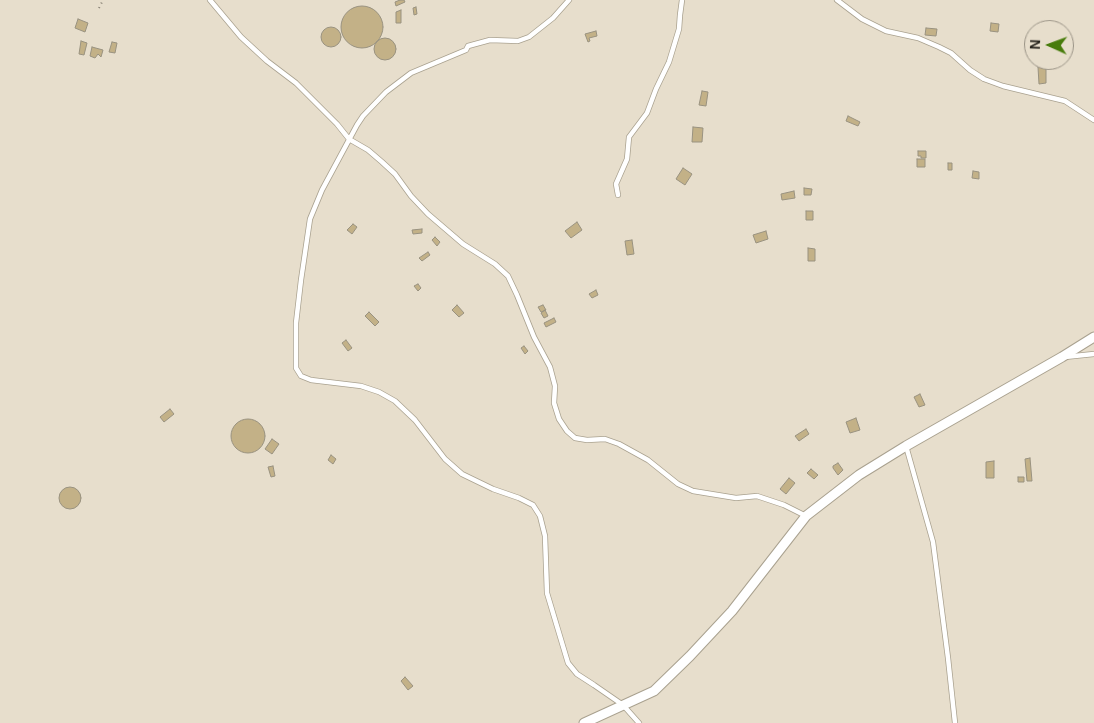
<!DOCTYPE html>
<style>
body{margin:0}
#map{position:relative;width:1094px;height:723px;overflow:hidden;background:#e7decc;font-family:Arial,sans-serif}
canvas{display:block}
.north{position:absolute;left:1024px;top:20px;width:50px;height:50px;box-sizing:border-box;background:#e7decc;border:1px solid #9a9386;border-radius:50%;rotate:272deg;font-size:14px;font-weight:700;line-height:20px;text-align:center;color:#26231c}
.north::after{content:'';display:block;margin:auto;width:18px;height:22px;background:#487c0c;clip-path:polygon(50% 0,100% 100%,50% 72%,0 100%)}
</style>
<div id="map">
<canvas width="1094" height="723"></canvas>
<div class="north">N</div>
</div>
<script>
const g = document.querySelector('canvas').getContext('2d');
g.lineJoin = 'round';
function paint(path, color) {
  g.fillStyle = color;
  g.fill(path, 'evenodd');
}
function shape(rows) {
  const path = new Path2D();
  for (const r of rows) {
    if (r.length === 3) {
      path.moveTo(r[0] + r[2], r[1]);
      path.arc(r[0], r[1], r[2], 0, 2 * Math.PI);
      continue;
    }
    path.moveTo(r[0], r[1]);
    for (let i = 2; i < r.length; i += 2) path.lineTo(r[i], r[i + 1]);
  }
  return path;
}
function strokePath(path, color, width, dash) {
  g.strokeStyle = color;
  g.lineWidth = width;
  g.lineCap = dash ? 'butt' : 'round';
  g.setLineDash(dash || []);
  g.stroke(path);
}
const building = shape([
 [400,0,404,0,405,2,396,6,395,2,400,0],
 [362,27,21],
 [416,7,417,14,414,15,413,8,416,7],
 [401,10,401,23,396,23,396,12,401,10],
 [78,19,88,23,85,32,75,28,78,19],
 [991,23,999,24,998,32,990,31,991,23],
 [331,37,10],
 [926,28,937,29,936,36,925,35,926,28],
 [596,31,597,36,589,38,590,41,588,42,585,34,596,31],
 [385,49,11],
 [81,41,87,43,84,55,79,54,81,41],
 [112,42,117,43,115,53,109,52,112,42],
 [92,47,103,50,101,57,98,54,95,58,90,56,92,47],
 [1038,67,1046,67,1046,83,1039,84,1038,67],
 [702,91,708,92,706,106,699,105,702,91],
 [848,116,860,122,858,126,846,121,848,116],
 [693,127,703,128,702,142,692,142,693,127],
 [918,151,926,151,926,158,921,158,921,156,918,156,918,151],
 [917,159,925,159,925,167,917,167,917,159],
 [948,163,952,163,952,170,948,170,948,163],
 [683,168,692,174,685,185,676,179,683,168],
 [973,171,979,172,979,179,972,178,973,171],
 [804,188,812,189,811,195,804,195,804,188],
 [794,191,795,198,782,200,781,194,794,191],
 [806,211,813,211,813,220,806,220,806,211],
 [577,222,582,230,571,238,565,231,577,222],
 [353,224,357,227,352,234,347,230,353,224],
 [422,229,422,233,413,234,412,230,422,229],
 [766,231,768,239,756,243,753,235,766,231],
 [435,237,440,242,437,246,432,240,435,237],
 [632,240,634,254,627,255,625,241,632,240],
 [808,248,815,249,815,261,808,261,808,248],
 [428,252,430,255,422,261,419,258,428,252],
 [418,284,421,288,418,291,414,286,418,284],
 [596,290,598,295,592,298,589,294,596,290],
 [457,305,464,313,459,317,452,310,457,305],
 [543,305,546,310,541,312,538,307,543,305],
 [545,310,548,316,544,318,541,313,545,310],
 [369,312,379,322,375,326,365,316,369,312],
 [554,318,556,322,546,327,544,323,554,318],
 [346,340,352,348,348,351,342,343,346,340],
 [524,346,528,351,525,354,521,348,524,346],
 [920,394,925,405,919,407,914,397,920,394],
 [170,409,174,414,164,422,160,417,170,409],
 [856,418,860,430,850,433,846,422,856,418],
 [248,436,17],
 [806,429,809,434,799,441,795,436,806,429],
 [272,439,279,444,272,454,265,449,272,439],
 [331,455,336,459,333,464,328,460,331,455],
 [1030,458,1032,481,1027,481,1025,459,1030,458],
 [994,461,994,478,986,478,986,462,994,461],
 [838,463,843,470,838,475,833,468,833,466,838,463],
 [273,466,275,476,271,477,268,467,273,466],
 [811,469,818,475,814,479,807,473,811,469],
 [1018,477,1024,477,1024,482,1018,482,1018,477],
 [789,478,795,483,786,494,780,489,789,478],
 [70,498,11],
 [405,677,413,686,408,690,401,681,405,677]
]);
const path = shape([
 [99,8,103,0]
]);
const lane = shape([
 [210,0,241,37,267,61,296,83,337,124,349,139,368,150,382,162,395,174,411,196,428,214,463,244,495,264,508,276,517,295,534,337,550,367,555,386,554,403,559,419,567,431,575,438,587,440,605,439,619,444,648,460,678,484,693,491,736,498,757,496,784,505,806,516],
 [569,0,553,18,529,37,518,41,490,40,468,46,466,50,411,73,386,92,363,116,357,125,322,190,310,219,301,280,296,323,296,368,301,376,311,380,361,386,379,392,395,401,415,420,445,459,462,474,493,489,519,498,533,505,540,516,545,536,547,593,568,663,577,674,594,685,623,705,639,723],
 [837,0,862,19,886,31,918,38,939,47,951,53,970,70,984,79,1003,86,1065,101,1094,120],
 [618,195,616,184,627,159,629,137,647,113,656,89,669,62,679,29,680,15,682,0],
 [1065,357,1094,354],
 [906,446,933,542,948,658,955,723]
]);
const street = shape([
 [584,723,654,691,690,656,732,611,806,516,859,475,906,446,1062,357,1094,337]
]);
paint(building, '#c3b187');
strokePath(building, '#999280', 1);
strokePath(lane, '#a9a18f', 6);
strokePath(street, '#a9a18f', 11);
strokePath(path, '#807a6e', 2, [1, 4]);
strokePath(lane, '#fff', 4.5);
strokePath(street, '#fff', 9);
</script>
